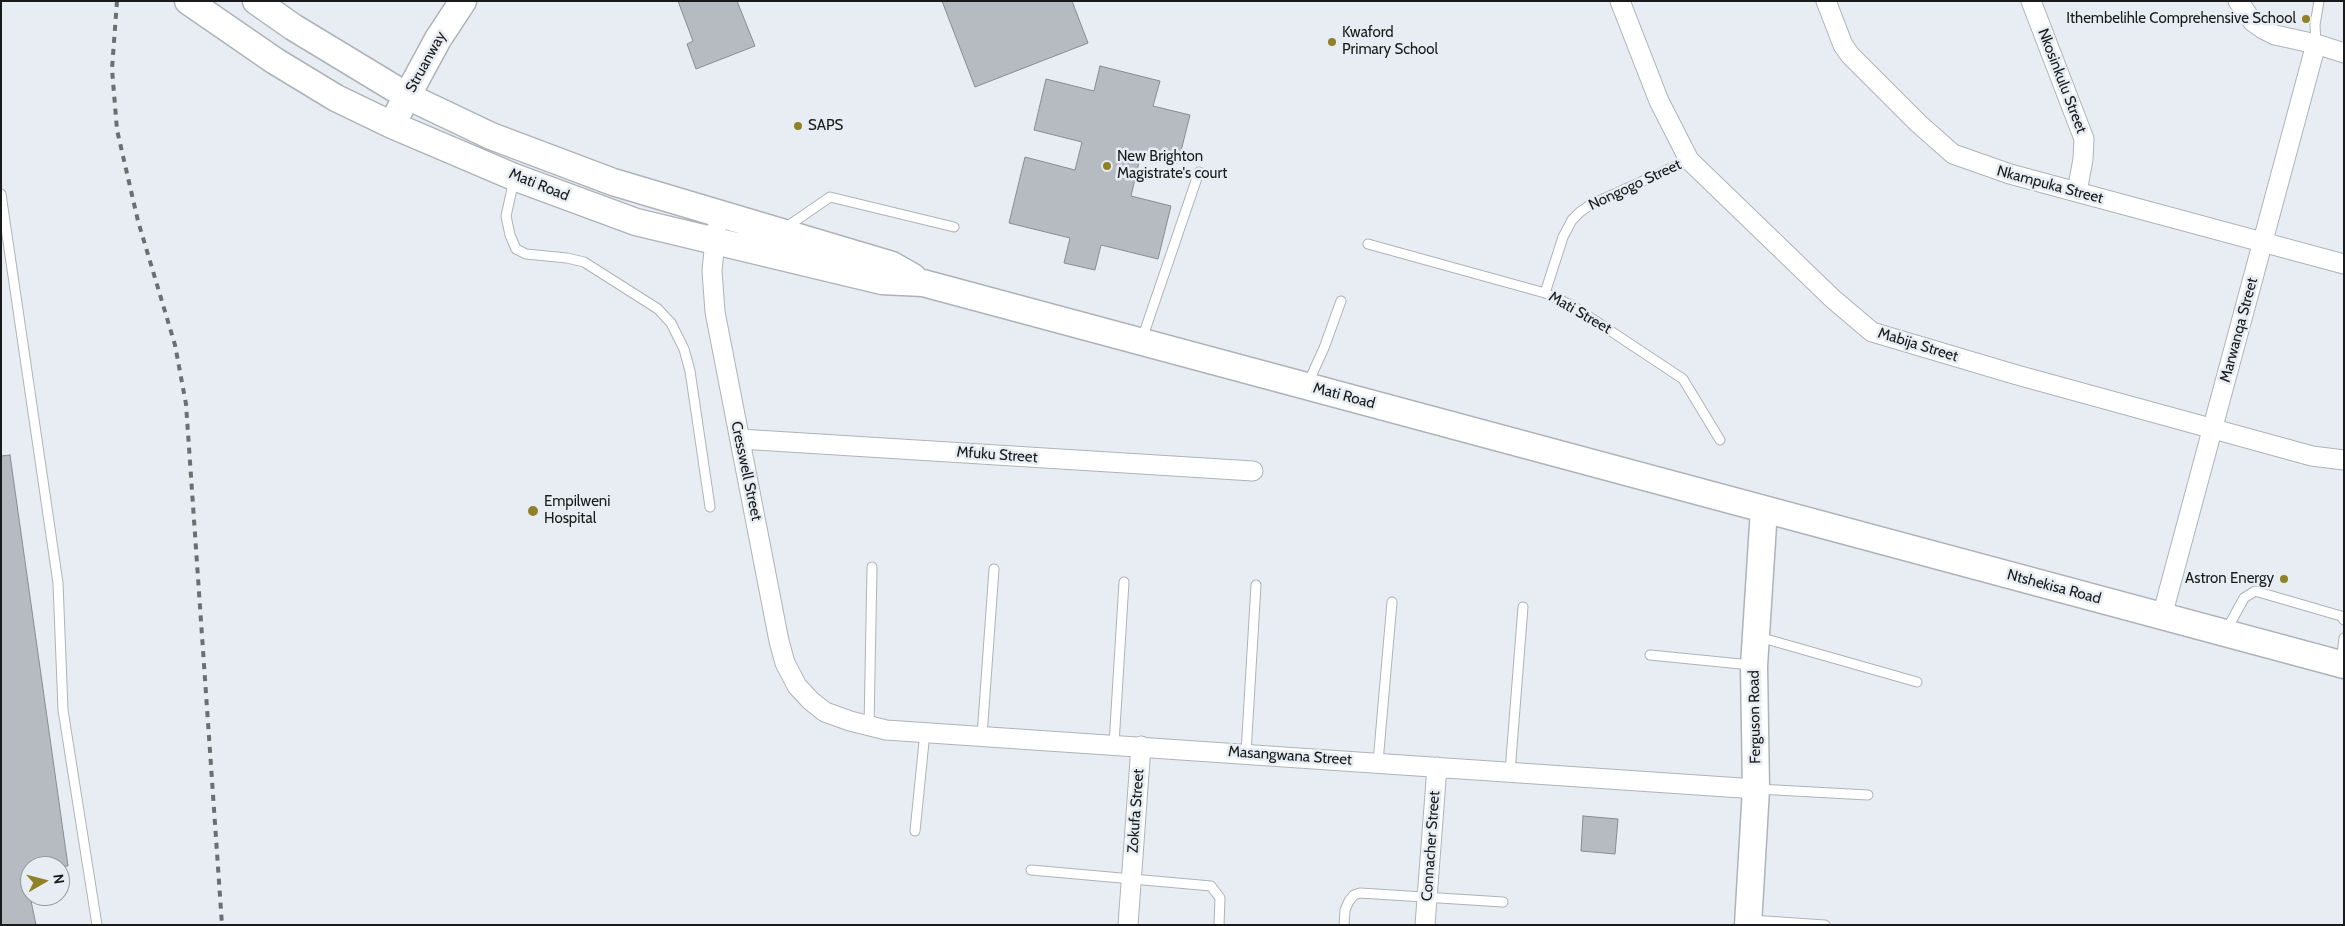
<!DOCTYPE html>
<style>
body{margin:0}
#map{position:relative;width:2345px;height:926px;overflow:hidden;background:#e7edf2;font-family:Cabin,sans-serif}
canvas{display:block}
.frame{position:absolute;inset:0;border:2px solid #181a1b;pointer-events:none}
.north{position:absolute;left:20px;top:856px;width:50px;height:50px;box-sizing:border-box;background:#e7edf2;border:1px solid #94999c;border-radius:50%;rotate:82deg;font-size:14px;font-weight:700;line-height:20px;text-align:center;color:#181a1b}
.north::after{content:'';display:block;margin:auto;width:18px;height:22px;background:#908128;clip-path:polygon(50% 0,100% 100%,50% 72%,0 100%)}
</style>
<div id="map">
<canvas width="2345" height="926"></canvas>
<div class="frame"></div>
<div class="north">N</div>
</div>
<script>
const g = document.querySelector('canvas').getContext('2d');
g.lineJoin = 'round';
function paint(path, color) {
  g.fillStyle = color;
  g.fill(path, 'evenodd');
}
function shape(rows) {
  const path = new Path2D();
  for (const r of rows) {
    path.moveTo(r[0], r[1]);
    for (let i = 2; i < r.length; i += 2) path.lineTo(r[i], r[i + 1]);
  }
  return path;
}
function strokePath(path, color, width, dash) {
  g.strokeStyle = color;
  g.lineWidth = width;
  g.lineCap = dash ? 'butt' : 'round';
  g.setLineDash(dash || []);
  g.stroke(path);
}
function drawText(font, color, halo, rows, align = 'center') {
  g.font = font + ' Cabin,sans-serif';
  g.lineWidth = 5;
  g.setLineDash([]);
  g.textBaseline = 'middle';
  g.strokeStyle = halo;
  g.fillStyle = color;
  for (const [text, x, y, turn = 0] of rows) {
    g.save();
    g.translate(x, y);
    g.rotate((+turn || 0) * Math.PI / 180);
    g.textAlign = isNaN(turn) ? turn : align;
    if (halo) g.strokeText(text, 0, 0);
    g.fillText(text, 0, 0);
    g.restore();
  }
}
const building = shape([
 [678,1,737,1,755,46,696,69,687,44,693,41,678,1],
 [942,1,1072,1,1088,43,975,87,942,1],
 [1100,66,1160,81,1153,106,1190,115,1178,163,1141,154,1131,196,1171,206,1158,259,1101,245,1095,270,1064,263,1070,238,1009,223,1025,157,1075,170,1082,142,1034,130,1046,79,1094,91,1100,66],
 [10,455,68,866,30,866,30,896,36,925,1,925,1,456,10,455],
 [1583,816,1618,819,1615,854,1581,851,1583,816]
]);
const lane = shape([
 [2316,44,2315,25,2319,1],
 [514,180,506,216,510,235,516,249,526,254,567,258,584,262,658,309,671,323,684,349,690,371,710,507],
 [1,194,58,583,63,710,97,925],
 [785,228,830,197,954,227],
 [1368,244,1545,293,1573,306,1683,379,1720,440],
 [1545,293,1563,237,1572,220,1580,212,1590,205,1689,160],
 [1142,339,1199,172],
 [1308,383,1324,348,1341,301],
 [2226,631,2244,598,2255,591,2341,616,2344,620],
 [1759,637,1917,682],
 [1650,655,1751,665],
 [2341,663,2344,638],
 [869,727,872,567],
 [982,736,994,569],
 [1114,744,1124,582],
 [1246,753,1256,585],
 [1378,762,1392,602],
 [1510,772,1523,607],
 [1758,789,1868,795],
 [915,831,925,732],
 [1031,870,1211,886,1220,898,1219,925],
 [1751,920,1825,925],
 [1344,925,1345,910,1349,901,1354,895,1360,893,1503,902]
]);
const street = shape([
 [1620,1,1659,101,1689,160,1833,299,1872,332,2017,375,2312,456,2344,460],
 [1826,1,1843,45,1850,55,1918,123,1953,154,2010,174,2344,264],
 [2031,1,2084,139,2083,159,2077,192],
 [2238,1,2253,22,2263,29,2275,35,2316,44,2344,53],
 [716,230,712,271,715,312,779,641,785,663,797,686,811,701,825,712,850,721,886,730,1756,789],
 [740,439,1253,471],
 [2162,616,2316,44],
 [1128,925,1141,746],
 [1425,925,1437,767]
]);
const secondary = shape([
 [188,1,275,61,336,98,392,125,514,177,636,222,882,281,923,283,2344,665],
 [256,1,293,27,407,96,491,136,613,182,892,265,913,277],
 [399,111,438,39,463,1],
 [1748,925,1756,789,1754,666,1764,509]
]);
const rail = shape([
 [117,1,112,69,117,130,138,221,175,345,186,404,222,925]
]);
const markers = [
 [2306,19,5,"#908128"],
 [1332,42,5,"#908128"],
 [798,126,5,"#908128"],
 [1107,166,5,"#908128"],
 [533,511,6,"#908128"],
 [2284,579,5,"#908128"]
];
const poiNames = [
 ["Ithembelihle Comprehensive School",2296,19,"right"],
 ["Kwaford",1342,33],
 ["Primary School",1342,50],
 ["SAPS",808,126],
 ["New Brighton",1117,157],
 ["Magistrate's court",1117,174],
 ["Empilweni",544,502],
 ["Hospital",544,519],
 ["Astron Energy",2274,579,"right"]
];
const streetNames = [
 ["Struanway",426,62,-61],
 ["Nkosinkulu Street",2062,81,69],
 ["Mati Road",539,185,22],
 ["Nongogo Street",1635,185,-25],
 ["Nkampuka Street",2050,185,15],
 ["Mati Street",1580,313,30],
 ["Marwanqa Street",2239,330,-75],
 ["Mabija Street",1918,345,17],
 ["Mati Road",1344,396,15],
 ["Mfuku Street",997,455,4],
 ["Cresswell Street",746,471,78],
 ["Ntshekisa Road",2054,587,15],
 ["Ferguson Road",1755,717,-91],
 ["Masangwana Street",1290,756,4],
 ["Zokufa Street",1136,811,-86],
 ["Connacher Street",1431,846,-86]
];
paint(building, '#b6bbc1');
strokePath(building, '#878c91', 1);
strokePath(lane, '#aeb3b9', 11);
strokePath(street, '#aeb3b9', 21);
strokePath(secondary, '#aeb3b9', 29);
strokePath(lane, '#fff', 9);
strokePath(street, '#fff', 19);
strokePath(secondary, '#fff', 26);
strokePath(rail, '#6b6f71', 4, [6, 6]);
for (const [x, y, r, color] of markers) {
  const dot = new Path2D();
  dot.arc(x, y, r, 0, 2 * Math.PI);
  g.fillStyle = color;
  g.fill(dot);
  strokePath(dot, '#e7edf2', 2);
}
drawText('15px', '#181a1b', '#e7edf2', poiNames, 'left');
drawText('15px', '#181a1b', '#e7edf2', streetNames);
</script>
